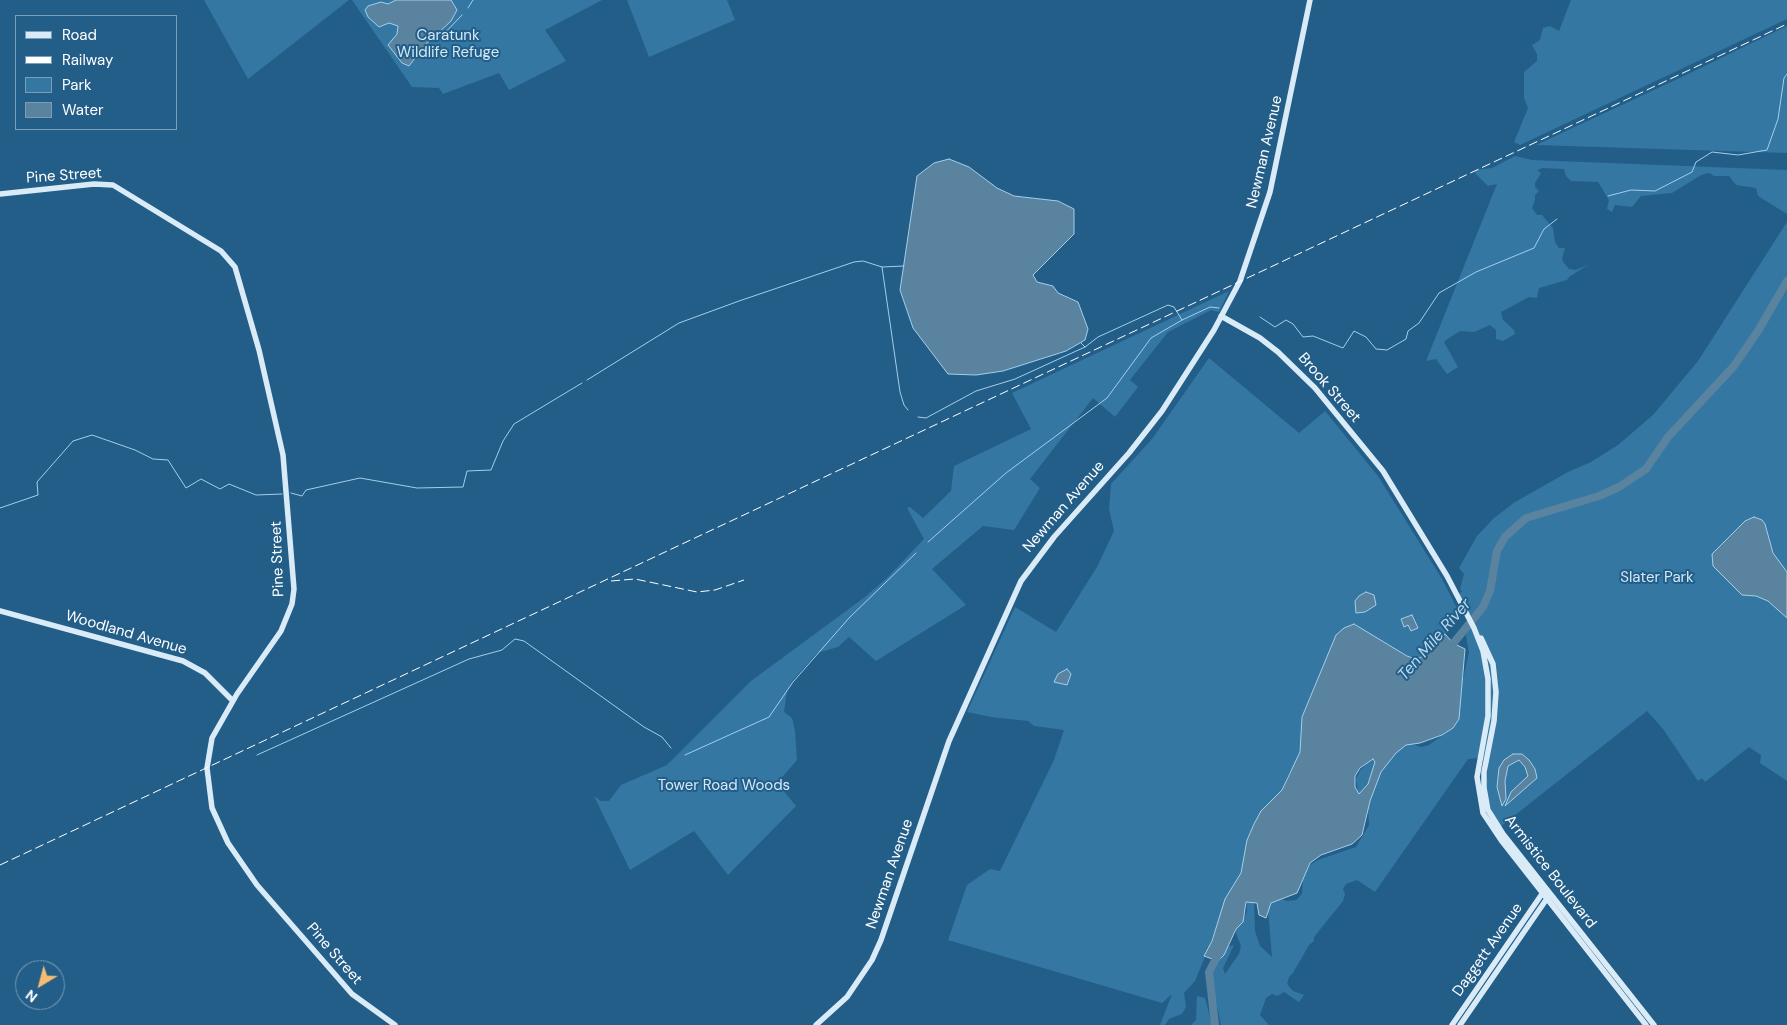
<!DOCTYPE html>
<style>
body{margin:0}
#map{position:relative;width:1787px;height:1025px;overflow:hidden;background:#235e89;font-family:"DM Sans",sans-serif}
canvas{display:block}
.legend{position:absolute;left:15px;top:15px;width:162px;height:115px;box-sizing:border-box;background:#235e89;border:1px solid #7b9eb8;margin:0;padding:6px 9px;list-style:none;font-size:15px;color:#fff}
.legend li{display:flex;align-items:center;gap:10px;height:25px}
.legend b{width:25px;border:1px solid #7b9eb8}
.north{position:absolute;left:15px;top:960px;width:50px;height:50px;box-sizing:border-box;background:#235e89;border:1px solid #7b9eb8;border-radius:50%;rotate:217deg;font-size:14px;font-weight:700;line-height:20px;text-align:center;color:#fff}
.north::after{content:'';display:block;margin:auto;width:18px;height:22px;background:#f5bc72;clip-path:polygon(50% 0,100% 100%,50% 72%,0 100%)}
</style>
<div id="map">
<canvas width="1787" height="1025"></canvas>
<ul class="legend">
<li><b style="height:6px;background:#daebf8"></b>Road</li>
<li><b style="height:6px;background:#fff"></b>Railway</li>
<li><b style="height:14px;background:#3477a3"></b>Park</li>
<li><b style="height:14px;background:#5a83a0"></b>Water</li>
</ul>
<div class="north">N</div>
</div>
<script>
const g = document.querySelector('canvas').getContext('2d');
g.lineJoin = 'round';
function paint(path, color) {
  g.fillStyle = color;
  g.fill(path, 'evenodd');
}
function shape(rows) {
  const path = new Path2D();
  for (const r of rows) {
    path.moveTo(r[0], r[1]);
    for (let i = 2; i < r.length; i += 2) path.lineTo(r[i], r[i + 1]);
  }
  return path;
}
function strokePath(path, color, width, dash) {
  g.strokeStyle = color;
  g.lineWidth = width;
  g.lineCap = dash ? 'butt' : 'round';
  g.setLineDash(dash || []);
  g.stroke(path);
}
function drawText(font, color, halo, rows, align = 'center') {
  g.font = font + ' "DM Sans",sans-serif';
  g.lineWidth = 4;
  g.setLineDash([]);
  g.textBaseline = 'middle';
  g.strokeStyle = halo;
  g.fillStyle = color;
  for (const [text, x, y, turn = 0] of rows) {
    g.save();
    g.translate(x, y);
    g.rotate((+turn || 0) * Math.PI / 180);
    g.textAlign = isNaN(turn) ? turn : align;
    if (halo) g.strokeText(text, 0, 0);
    g.fillText(text, 0, 0);
    g.restore();
  }
}
const green = shape([
 [204,0,349,0,248,79],
 [352,0,602,0,545,30,566,61,509,90,499,73,443,94,439,88,412,87],
 [627,0,727,0,735,20,649,57],
 [1571,0,1787,0,1787,19,1520,145,1514,142,1528,108,1524,98,1524,72,1537,61,1537,54,1532,45,1540,40,1543,28,1550,26,1559,31],
 [1787,26,1787,153,1536,145,1684,76],
 [1515,156,1532,160,1787,170,1787,214,1758,196,1756,188,1736,185,1729,176,1714,176,1709,173,1701,175,1672,193,1641,196,1632,207,1615,205,1612,212,1607,209,1609,200,1598,182,1571,181,1566,176,1564,169,1543,168,1537,170,1541,173,1535,183,1535,187,1539,191,1535,195,1535,200,1532,208,1537,215,1542,215,1553,228,1555,242,1559,248,1565,248,1562,259,1564,263,1569,269,1576,270,1588,265,1569,277,1567,280,1539,288,1537,298,1529,297,1501,312,1503,320,1514,330,1515,334,1503,341,1496,339,1496,330,1490,325,1474,332,1460,331,1446,340,1444,342,1458,367,1447,374,1436,359,1426,361,1497,184,1488,186,1475,173,1476,170,1492,168],
 [1787,222,1787,781,1760,763,1761,755,1749,747,1705,782,1702,778,1698,781,1663,729,1647,711,1500,827,1493,816,1486,790,1488,764,1478,758,1468,759,1375,892,1357,880,1346,884,1343,889,1345,894,1343,901,1314,937,1314,941,1309,945,1293,973,1289,977,1287,984,1293,991,1304,995,1299,1002,1284,992,1277,996,1272,994,1266,998,1260,1015,1269,1025,1221,1025,1210,974,1212,967,1228,947,1234,945,1223,968,1225,974,1239,954,1241,946,1236,933,1236,923,1244,918,1247,911,1247,891,1254,901,1255,931,1260,946,1272,957,1267,898,1277,898,1287,901,1296,900,1302,894,1303,879,1310,865,1318,860,1356,847,1369,825,1368,808,1358,792,1356,779,1360,771,1371,758,1405,741,1421,747,1429,745,1451,729,1459,718,1458,702,1469,652,1465,631,1468,625,1476,621,1473,614,1468,615,1457,594,1462,592,1460,589,1464,574,1459,568,1477,536,1494,518,1515,502,1568,472,1591,462,1618,445,1653,415,1698,361],
 [1229,291,1219,312,1211,310,1168,332,1130,380,1138,387,1115,417,1093,398,1030,479,1040,488,1014,530,983,526,932,569,966,605,876,661,849,637,838,647,817,653,793,680,787,691,784,712,792,718,795,731,797,760,777,783,796,806,728,875,694,831,630,870,594,796,601,801,609,801,621,785,667,765,751,681,865,597,888,577,924,539,907,508,910,507,923,518,951,491,954,466,1031,429,1012,393],
 [1209,358,1299,433,1325,411,1378,476,1442,579,1461,616,1438,643,1422,657,1415,659,1407,656,1354,624,1344,628,1336,635,1302,718,1316,732,1288,775,1282,790,1273,799,1257,848,1235,883,1195,981,1184,993,1186,1007,1182,1014,1169,1019,1165,1025,1160,1025,1172,994,1162,1003,948,940,967,885,990,869,1000,871,1054,760,1064,730,1034,726,1028,721,991,717,967,712,1015,607,1056,632,1097,567,1114,531,1109,509,1111,484,1152,439],
 [1197,996,1205,998,1212,1025,1191,1025,1196,1020]
]);
const water = shape([
 [396,0,451,0,457,10,451,21,424,46,409,66,402,63,388,45,397,34,398,26,389,23,379,27,368,17,365,10,368,6,381,2,388,4,396,0],
 [949,159,969,167,997,188,1014,196,1058,201,1074,209,1074,234,1033,275,1037,282,1053,286,1058,293,1078,302,1088,329,1085,340,1066,351,1003,371,976,375,948,374,913,328,900,290,917,176,934,163,949,159],
 [1754,517,1762,520,1765,524,1773,553,1787,572,1787,618,1768,601,1756,596,1742,595,1713,566,1712,554,1745,521,1754,517],
 [1366,592,1374,595,1376,605,1365,612,1356,613,1355,601,1359,596,1366,592],
 [1412,615,1418,628,1411,631,1408,625,1404,627,1401,619,1412,615],
 [1354,624,1407,656,1415,659,1422,657,1445,634,1453,643,1465,649,1459,719,1453,728,1442,735,1420,743,1406,745,1396,753,1381,772,1370,801,1362,835,1352,844,1321,855,1310,863,1297,893,1271,903,1266,918,1259,915,1257,903,1246,902,1243,922,1236,929,1224,955,1218,961,1204,956,1212,941,1225,899,1241,873,1247,840,1254,824,1261,811,1282,790,1300,752,1302,717,1336,635,1344,628,1354,624],
 [1373,759,1375,762,1368,784,1359,794,1355,787,1355,776,1360,768,1373,759],
 [1067,669,1071,674,1067,685,1054,682,1058,674,1067,669],
 [1513,754,1522,754,1529,760,1535,769,1537,778,1505,806,1511,792,1528,776,1525,767,1519,760,1508,766,1505,781,1506,799,1502,806,1497,787,1499,768,1504,760,1513,754]
]);
const stream = shape([
 [468,8,473,0],
 [441,37,462,15],
 [1608,196,1631,190,1655,191,1692,172,1696,162,1712,152,1738,155,1767,150,1778,119,1784,78,1787,74],
 [882,267,900,392,904,405,908,410],
 [1260,317,1275,327,1286,320,1293,324,1303,337,1313,336,1343,348,1354,331,1366,337,1376,349,1387,350,1406,339,1408,331,1419,323,1439,293,1476,272,1534,248,1544,229,1557,219],
 [1081,343,1085,347],
 [587,380,679,323,739,301,854,262,863,261,882,267,904,266],
 [918,417,926,418,976,391,1015,379,1085,347,1098,337,1168,305,1174,307,1182,320],
 [291,493,302,496,306,490,360,478,417,488,463,487,467,471,491,470,503,441,514,424,582,383],
 [0,508,38,495,37,482,73,441,92,435,135,450,153,459,168,460,186,488,201,479,220,489,229,484,256,495,282,494],
 [928,542,1006,473,1107,398,1151,338,1182,320,1210,307,1219,308],
 [257,755,469,659,502,650,515,639,524,641,644,727,662,737,671,748],
 [685,755,769,717,793,682,849,618,916,553]
]);
const river = shape([
 [1447,651,1483,607,1490,591,1497,551,1505,537,1526,518,1599,496,1619,487,1646,469,1668,437,1734,366,1758,331,1787,281],
 [1215,1025,1209,972,1219,953]
]);
const secondary = shape([
 [0,194,94,184,113,185,221,251,235,267,259,350,283,455,294,589,292,604,281,631,237,694,212,738,207,768,212,808,228,843,257,885,352,994,395,1025],
 [1221,316,1260,338,1278,352,1315,388,1383,471,1447,576,1474,628,1483,651,1488,679,1488,716,1477,777,1483,813,1501,840,1646,1025],
 [0,611,183,661,205,673,233,701],
 [1481,638,1493,664,1496,692,1494,721,1484,772,1484,788,1488,810,1503,834,1654,1025],
 [816,1025,847,997,872,960,881,940,949,741,1021,581,1054,537,1129,453,1162,411,1214,330,1240,281,1270,192,1310,0],
 [1452,1025,1544,891],
 [1460,1025,1548,897]
]);
const rail = shape([
 [611,581,635,579,697,592,715,590,744,580],
 [0,865,1787,24]
]);
const parkNames = [
 ["Caratunk",448,36],
 ["Wildlife Refuge",448,53],
 ["Slater Park",1657,578],
 ["Tower Road Woods",724,786]
];
const streetNames = [
 ["Newman Avenue",1265,152,-77],
 ["Pine Street",64,176,-4],
 ["Brook Street",1329,388,49],
 ["Newman Avenue",1064,507,-49],
 ["Pine Street",278,559,-92],
 ["Woodland Avenue",126,633,16],
 ["Armistice Boulevard",1550,872,52],
 ["Newman Avenue",890,874,-71],
 ["Daggett Avenue",1488,950,-55],
 ["Pine Street",334,954,49]
];
const waterNames = [
 ["Ten Mile River",1435,640,-49]
];
paint(green, '#3477a3');
paint(water, '#5a83a0');
strokePath(water, '#a3cfeb', 1);
strokePath(stream, '#a3cfeb', 1);
strokePath(river, '#5a83a0', 8);
strokePath(secondary, '#daebf8', 5.5);
strokePath(rail, '#fff', 1, [9, 4]);
drawText('15px', '#d3e9f7', '#235e89', parkNames);
drawText('15px', '#fff', '#235e89', streetNames);
drawText('italic 16px', '#bbdbf1', '#235e89', waterNames);
</script>
